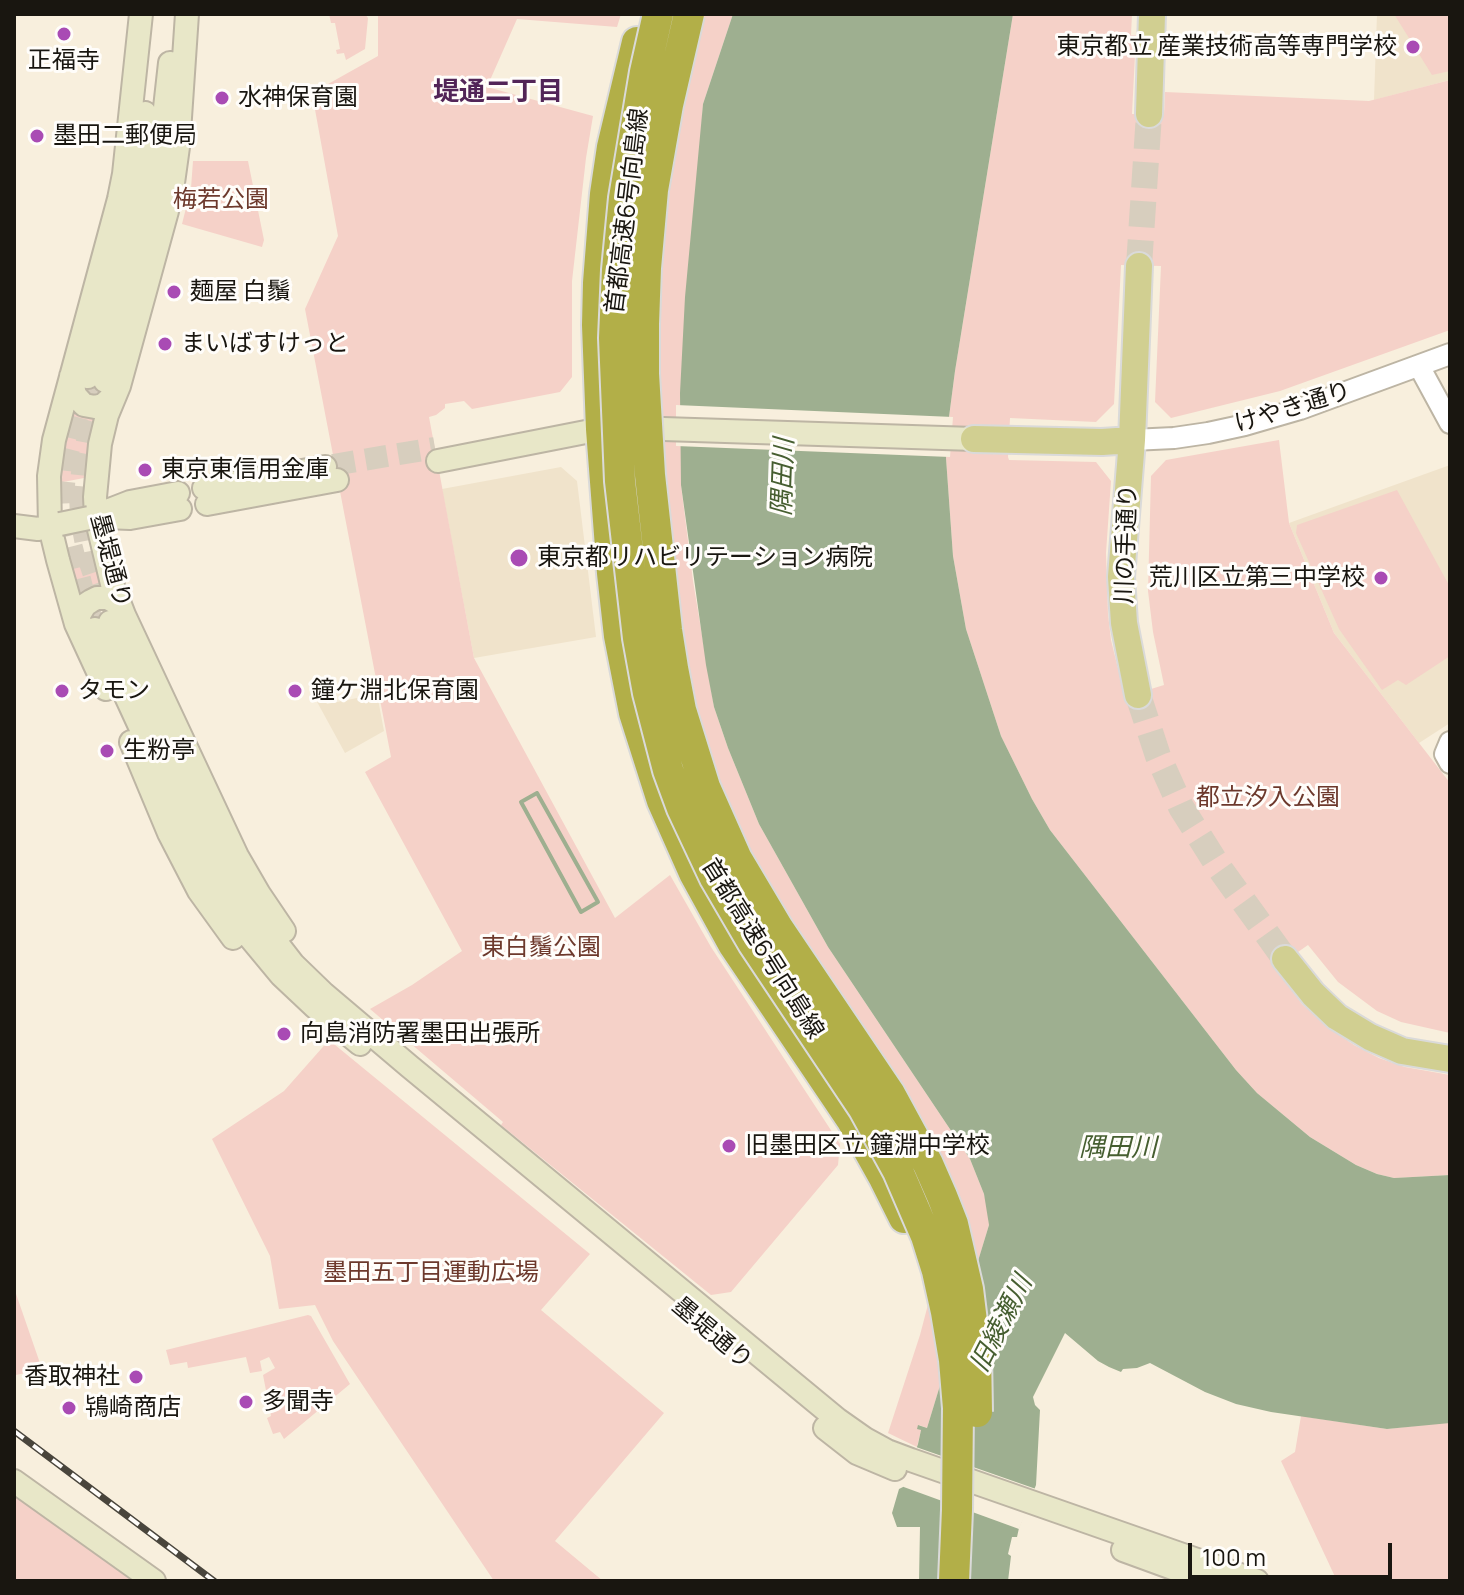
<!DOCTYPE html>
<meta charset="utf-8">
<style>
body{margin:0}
#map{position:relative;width:1464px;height:1595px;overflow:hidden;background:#f8efdd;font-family:Manrope,sans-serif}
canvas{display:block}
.frame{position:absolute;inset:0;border:16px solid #191610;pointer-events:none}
.scale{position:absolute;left:1188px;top:1543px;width:204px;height:36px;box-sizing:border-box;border:4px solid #191610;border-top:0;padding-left:10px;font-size:24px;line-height:28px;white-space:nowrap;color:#191610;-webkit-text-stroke:6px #fffdfa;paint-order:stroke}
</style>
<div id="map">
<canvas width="1464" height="1595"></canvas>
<div class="frame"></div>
<div class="scale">100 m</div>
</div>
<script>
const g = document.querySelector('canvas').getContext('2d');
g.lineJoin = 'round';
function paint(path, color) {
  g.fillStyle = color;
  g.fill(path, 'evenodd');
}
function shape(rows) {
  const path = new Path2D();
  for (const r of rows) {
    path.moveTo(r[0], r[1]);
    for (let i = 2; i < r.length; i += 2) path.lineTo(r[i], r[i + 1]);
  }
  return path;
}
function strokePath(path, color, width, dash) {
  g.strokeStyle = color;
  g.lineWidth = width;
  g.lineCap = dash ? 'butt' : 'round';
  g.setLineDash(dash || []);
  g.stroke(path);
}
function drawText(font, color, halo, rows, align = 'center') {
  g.font = font + ' Manrope,"Noto Sans JP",sans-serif';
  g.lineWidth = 6;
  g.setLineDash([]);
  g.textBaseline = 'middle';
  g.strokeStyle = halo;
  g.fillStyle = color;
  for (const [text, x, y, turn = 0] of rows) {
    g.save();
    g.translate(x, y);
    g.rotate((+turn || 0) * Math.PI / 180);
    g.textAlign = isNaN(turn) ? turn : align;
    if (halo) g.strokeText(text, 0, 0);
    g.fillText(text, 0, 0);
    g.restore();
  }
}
const built = shape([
 [1377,14,1450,14,1450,80,1374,100],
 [1450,465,1450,723,1419,743,1334,633,1289,523],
 [561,467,577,481,596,637,474,658,442,489],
 [377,694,384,731,345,753,316,700,322,697,327,704]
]);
const green = shape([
 [329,14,365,14,368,18,365,49,346,60,344,53,337,54,336,50,340,49,335,23,331,23],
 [378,14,621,14,617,27,517,19,487,87,593,116,586,158,572,281,572,377,560,392,472,409,464,401,445,404,445,408,436,415,429,417,474,658,615,918,670,875,711,947,840,1144,838,1165,731,1292,711,1295,501,1125,503,1122,370,1009,412,985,462,951,365,772,391,757,305,309,338,236,312,93,378,56],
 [681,14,733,14,703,104,681,485,693,581,714,707,728,748,759,824,828,947,970,1159,984,1194,988,1209,989,1225,927,1428,919,1425,921,1430,917,1447,888,1433,920,1335,941,1255,927,1185,865,1073,719,843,639,439],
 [1013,14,1132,14,1131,35,1136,35,1132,114,1164,115,1165,92,1369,101,1450,80,1450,330,1280,391,1171,418,1155,402,1161,266,1121,265,1114,404,1096,422,1010,418,1008,457,1009,460,1096,462,1111,481,1106,553,1108,614,1111,640,1125,697,1164,685,1153,632,1148,591,1151,476,1166,460,1279,440,1289,523,1334,633,1450,783,1450,1033,1401,1022,1377,1011,1338,982,1308,945,1275,968,1302,1004,1332,1030,1354,1045,1379,1058,1405,1067,1450,1075,1450,1175,1394,1178,1377,1174,1356,1165,1310,1137,1257,1093,1236,1070,1050,830,1032,799,1001,736,966,629,953,556,946,458,949,417,955,371],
 [1394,14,1450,14,1450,71,1432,75],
 [193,161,248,161,264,240,262,247,182,224,191,188],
 [70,405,95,415,88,444,84,478,58,483],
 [1397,490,1450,587,1450,656,1406,685,1398,680,1382,690,1339,629,1296,533,1297,525],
 [99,560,107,587,80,597,70,565],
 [329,1040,590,1254,541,1310,664,1413,555,1541,603,1581,494,1581,333,1341,315,1305,279,1309,270,1256,212,1139,284,1091],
 [14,1288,42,1369,16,1375,14,1369],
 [308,1315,311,1316,350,1384,284,1439,280,1432,273,1434,267,1418,271,1416,263,1375,275,1368,269,1357,260,1361,262,1371,250,1373,246,1357,188,1368,187,1362,170,1365,166,1350],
 [1301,1416,1387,1429,1450,1422,1450,1581,1337,1581,1281,1461,1295,1452],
 [14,1490,142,1581,14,1581]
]);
const water = shape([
 [733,14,1013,14,955,371,949,417,946,458,953,556,966,629,1001,736,1032,799,1050,830,1236,1070,1257,1093,1310,1137,1356,1165,1377,1174,1394,1178,1450,1175,1450,1423,1387,1429,1271,1412,1236,1404,1205,1392,1150,1363,1137,1368,1123,1369,1121,1372,1109,1367,1098,1361,1065,1333,1033,1397,1035,1405,1040,1410,1036,1485,1019,1528,1017,1537,1012,1537,1008,1554,1011,1556,1008,1581,919,1581,920,1527,897,1527,892,1513,899,1489,903,1487,918,1444,921,1430,917,1429,918,1425,927,1428,989,1225,984,1194,970,1159,828,947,759,824,728,748,714,707,706,665,681,485,680,393,685,297,703,104]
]);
const pier = shape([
 [676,405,953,417,950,457,676,446],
 [916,1447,1036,1489,1019,1529,901,1486]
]);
const stream = shape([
 [537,793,598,902,581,912,521,802,537,793]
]);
const secondaryTunnel = shape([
 [85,385,67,457,63,494,64,517,84,595,95,629],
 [102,390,89,431,83,462,80,493,81,518,89,560,110,622],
 [333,465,435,448]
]);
const primaryTunnel = shape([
 [1139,266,1149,114],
 [1138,695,1158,756,1181,807,1218,866,1285,959]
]);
const tertiary = shape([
 [1419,366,1450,423],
 [1132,440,1174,438,1208,433,1245,425,1300,409,1450,354],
 [1450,742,1445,754,1450,763]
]);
const secondary = shape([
 [187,14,178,147,173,183,167,211,119,386,107,415,100,444,95,497,96,517,112,584,124,615,237,856,259,894,284,931],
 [71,376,75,395,84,405,95,407,103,405,116,393],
 [88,377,134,203,143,154,145,113],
 [105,381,157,180,170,63],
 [438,461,601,429,632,428,974,439],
 [204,488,325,467],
 [207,504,337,480],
 [105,517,130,518,180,509],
 [89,518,130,502,178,493],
 [14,526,38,529,60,524],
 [110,622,210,840,225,868,252,911,293,964,324,994,409,1066,838,1420,865,1439,887,1451,911,1460,1257,1581],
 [95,629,195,846,225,903,242,928,281,975,315,1007,360,1044],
 [80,631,79,615,85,605,91,601,97,598,108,598,118,604,122,612],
 [106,689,76,624,58,560,50,527,49,476,54,440,119,199,124,174,141,14],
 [131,742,169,833,199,891,233,938],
 [825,1428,857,1453,895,1469],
 [14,1481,154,1581],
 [1123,1550,1208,1581]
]);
const primary = shape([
 [1149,114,1152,14],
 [974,439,1102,442,1132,440],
 [1138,695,1124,623,1121,577,1132,440,1139,266],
 [1285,959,1313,994,1337,1017,1370,1037,1402,1051,1450,1059]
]);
const motorway = shape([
 [637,42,612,147,605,194,598,283,597,325,601,429,612,573,619,636,634,713,662,801,694,873,733,944,851,1119,884,1178,904,1218],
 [634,461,645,573]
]);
const rail = shape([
 [14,1431,214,1581]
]);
const secondaryBridge = shape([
 [60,524,89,518]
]);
const motorwayBridge = shape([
 [658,14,645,72,624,198,617,270,614,338,620,481,638,638,648,693,668,770,682,808,715,878,753,943,864,1109,898,1171,926,1236,937,1271,946,1312,954,1360,958,1408,957,1510,954,1581],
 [689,14,668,105,653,190,646,268,644,324,644,374,650,475,667,630,673,668,681,710,705,787,737,859,778,928,890,1094,928,1164,942,1196,953,1224,968,1289,976,1354,977,1412]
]);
const markers = [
 [64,34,8,"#a94bb4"],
 [1413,47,8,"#a94bb4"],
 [222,98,8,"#a94bb4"],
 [37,136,8,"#a94bb4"],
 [174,292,8,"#a94bb4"],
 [165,344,8,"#a94bb4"],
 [145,470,8,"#a94bb4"],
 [519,558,10,"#a94bb4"],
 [1381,578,8,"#a94bb4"],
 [62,691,8,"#a94bb4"],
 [295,691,8,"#a94bb4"],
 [107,751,8,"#a94bb4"],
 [284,1034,8,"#a94bb4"],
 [729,1146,8,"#a94bb4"],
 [136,1377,8,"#a94bb4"],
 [246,1402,8,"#a94bb4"],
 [69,1408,8,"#a94bb4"]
];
const poiNames = [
 ["東京都立 産業技術高等専門学校",1397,47,"right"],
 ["正福寺",64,61,"center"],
 ["水神保育園",238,98],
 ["墨田二郵便局",53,136],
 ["麺屋 白鬚",190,292],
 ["まいばすけっと",181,344],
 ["東京東信用金庫",161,470],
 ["東京都リハビリテーション病院",537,558],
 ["荒川区立第三中学校",1365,578,"right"],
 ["タモン",78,691],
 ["鐘ケ淵北保育園",311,691],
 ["生粉亭",123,751],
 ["向島消防署墨田出張所",300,1034],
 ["旧墨田区立 鐘淵中学校",745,1146],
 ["香取神社",120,1377,"right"],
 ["多聞寺",262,1402],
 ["鴇崎商店",85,1408]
];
const parkNames = [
 ["梅若公園",221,200],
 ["都立汐入公園",1268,798],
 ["東白鬚公園",541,948],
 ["墨田五丁目運動広場",431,1273]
];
const streetNames = [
 ["首都高速6号向島線",628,211,-83],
 ["けやき通り",1293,408,-17],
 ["川の手通り",1127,544,-88],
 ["墨堤通り",110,561,75],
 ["首都高速6号向島線",762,949,58],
 ["墨堤通り",712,1334,40]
];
const neighbourhoodNames = [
 ["堤通二丁目",498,93]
];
const waterNames = [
 ["隅田川",784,477,-88],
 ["隅田川",1118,1149],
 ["旧綾瀬川",1002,1324,-63]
];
paint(built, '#f0e3cb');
paint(green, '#f5d1c8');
paint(water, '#9eaf90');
paint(pier, '#f8efdd');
strokePath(stream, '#9eaf90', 4);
strokePath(secondaryTunnel, '#d7cebe', 22, [22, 11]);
strokePath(primaryTunnel, '#d7cebe', 26, [26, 13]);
strokePath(tertiary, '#bdb5a4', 24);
strokePath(secondary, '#bdb5a4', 26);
strokePath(primary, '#dadad9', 30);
strokePath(motorway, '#dadad9', 34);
strokePath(tertiary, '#fff', 20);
strokePath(secondary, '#e8e7c8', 22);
strokePath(primary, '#d1cf91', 26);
strokePath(motorway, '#b2af48', 30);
strokePath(rail, '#49453c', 7);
strokePath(rail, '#fffdfa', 4, [12]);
strokePath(secondaryBridge, '#bdb5a4', 26, []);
strokePath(motorwayBridge, '#dadad9', 34, []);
strokePath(secondaryBridge, '#e8e7c8', 22);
strokePath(motorwayBridge, '#b2af48', 30);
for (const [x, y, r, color] of markers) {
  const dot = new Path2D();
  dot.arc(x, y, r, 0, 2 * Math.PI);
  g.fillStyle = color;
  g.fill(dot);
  strokePath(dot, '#fffdfa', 3);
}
drawText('24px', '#191610', '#fffdfa', poiNames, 'left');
drawText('24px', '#6d392c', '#fffdfa', parkNames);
drawText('24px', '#191610', '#fffdfa', streetNames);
drawText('bold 26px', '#522558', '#fffdfa', neighbourhoodNames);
drawText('italic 26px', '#465e30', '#fffdfa', waterNames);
</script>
